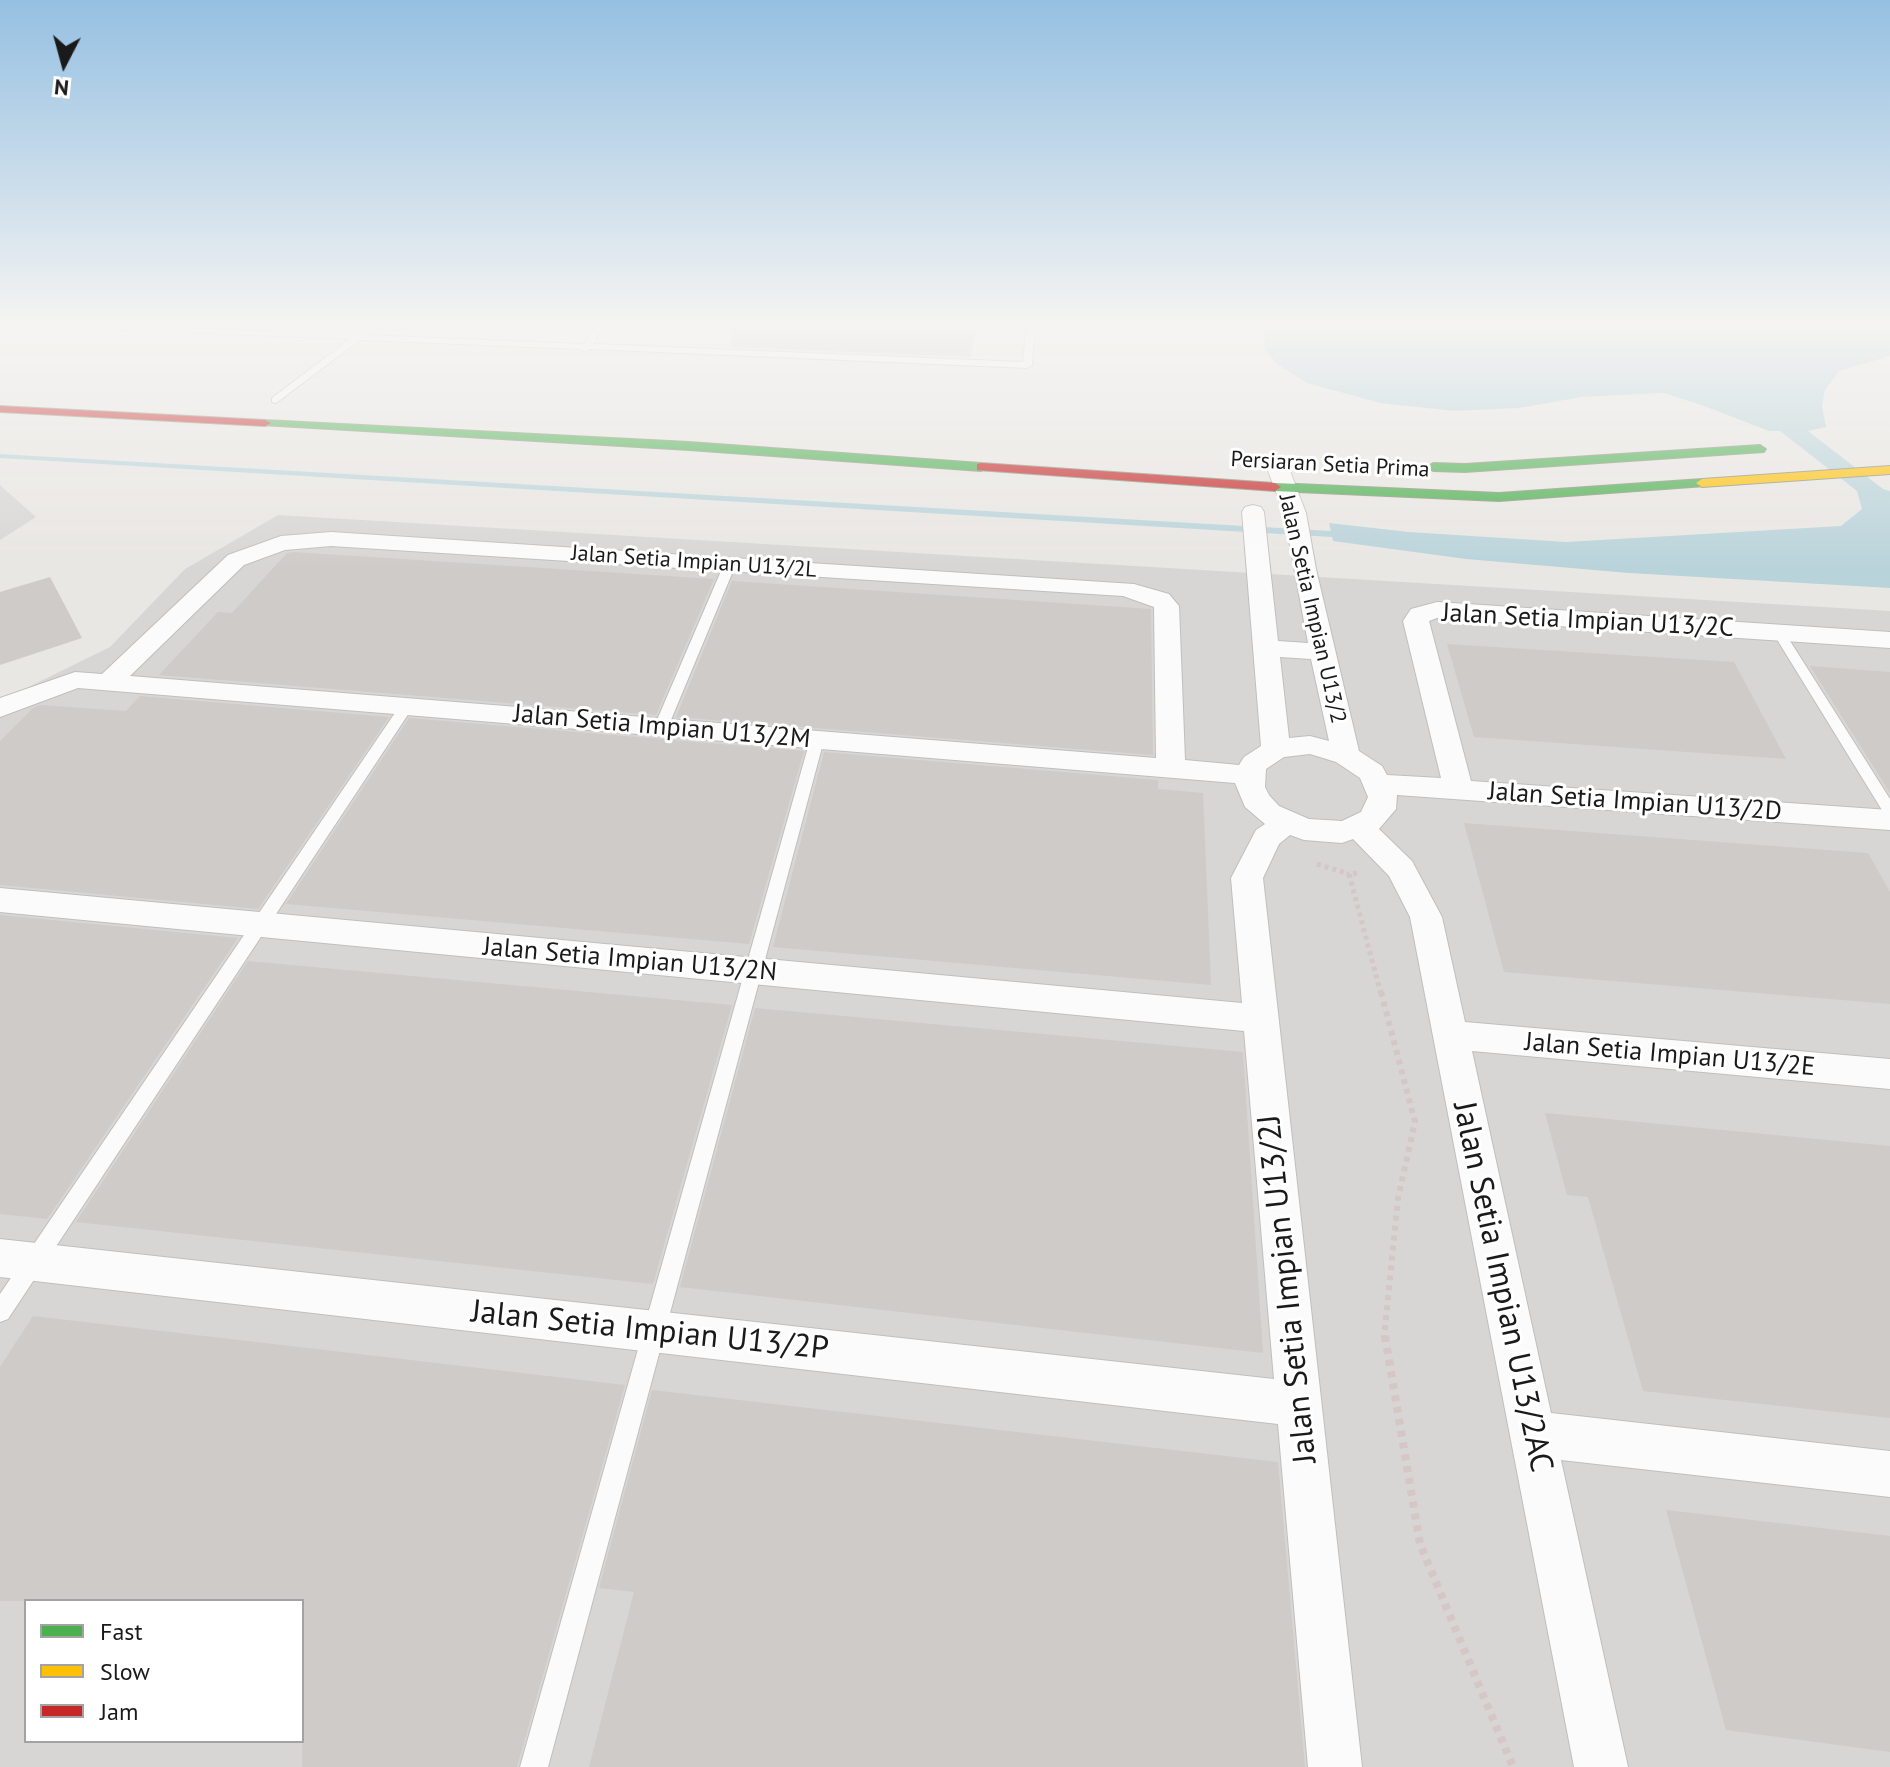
<!DOCTYPE html>
<style>
body{margin:0}
#map{position:relative;width:1890px;height:1767px;overflow:hidden;background:#e9e7e3;font-family:"PT Sans",sans-serif}
canvas{display:block}
.legend{position:absolute;left:24px;top:1599px;width:280px;height:144px;box-sizing:border-box;background:#fff;border:2px solid #a3a3a3;margin:0;padding:10px 14px;list-style:none;font-size:24px;color:#1a1a1a}
.legend li{display:flex;align-items:center;gap:16px;height:40px}
.legend b{width:40px;border:2px solid #a3a3a3}
.north{position:absolute;left:24px;top:24px;width:80px;height:80px;-webkit-text-stroke:6px #fff;paint-order:stroke;rotate:186deg;font-size:22px;font-weight:700;line-height:32px;text-align:center;color:#1a1a1a}
.north::after{content:'';display:block;margin:auto;width:28px;height:36px;background:#1a1a1a;clip-path:polygon(50% 0,100% 100%,50% 72%,0 100%)}
</style>
<div id="map">
<canvas width="1890" height="1767"></canvas>
<ul class="legend">
<li><b style="height:10px;background:#4caf50"></b>Fast</li>
<li><b style="height:10px;background:#ffc107"></b>Slow</li>
<li><b style="height:10px;background:#c62828"></b>Jam</li>
</ul>
<div class="north">N</div>
</div>
<script>
const g = document.querySelector('canvas').getContext('2d');
g.lineJoin = 'round';
function paint(path, color) {
  g.fillStyle = color;
  g.fill(path, 'evenodd');
}
function shape(rows) {
  const path = new Path2D();
  for (const r of rows) {
    path.moveTo(r[0], r[1]);
    for (let i = 2; i < r.length; i += 2) path.lineTo(r[i], r[i + 1]);
  }
  return path;
}
function strokePath(path, color, width, dash) {
  g.strokeStyle = color;
  g.lineWidth = width;
  g.lineCap = dash ? 'butt' : 'round';
  g.setLineDash(dash || []);
  g.stroke(path);
}
function drawText(font, color, halo, rows, align = 'center') {
  g.font = font + ' "PT Sans",sans-serif';
  g.lineWidth = 6;
  g.setLineDash([]);
  g.textBaseline = 'middle';
  g.strokeStyle = halo;
  g.fillStyle = color;
  for (const [text, x, y, turn = 0] of rows) {
    g.save();
    g.translate(x, y);
    g.rotate((+turn || 0) * Math.PI / 180);
    g.textAlign = isNaN(turn) ? turn : align;
    if (halo) g.strokeText(text, 0, 0);
    g.fillText(text, 0, 0);
    g.restore();
  }
}
const residential = shape([
 [0,485,36,517,0,540],
 [278,515,1890,611,1890,1767,0,1767,0,701,110,647,185,569],
 [26,1601,302,1601,302,1741,26,1741]
]);
const water = shape([
 [1270,322,1890,322,1890,356,1839,371,1825,390,1822,406,1826,427,1808,431,1883,489,1890,491,1890,588,1629,573,1466,559,1333,541,1329,523,1409,532,1566,542,1841,526,1862,509,1857,491,1780,431,1769,431,1704,406,1664,393,1582,397,1519,408,1454,411,1380,403,1307,383,1277,364,1265,350,1264,330]
]);
const stream = shape([
 [0,454,1331,531,1335,534,1331,537,0,458,0,454]
]);
const building = shape([
 [732,322,978,322,970,357,731,347],
 [287,553,293,552,714,579,656,715,159,675,218,612,232,613],
 [50,577,82,638,0,665,0,592],
 [732,581,1151,609,1153,755,676,717],
 [1447,644,1734,662,1786,759,1474,737],
 [1810,666,1890,672,1890,793],
 [140,696,389,717,258,909,0,885,0,741,34,707,41,705,126,711],
 [409,718,804,751,749,944,286,904],
 [824,752,1158,780,1158,789,1203,793,1211,985,773,947],
 [1464,823,1868,853,1890,892,1890,1004,1504,972],
 [0,915,238,938,47,1219,0,1214],
 [248,961,732,1005,653,1284,76,1222],
 [755,1008,1243,1052,1263,1353,680,1287],
 [1545,1113,1890,1146,1890,1418,1643,1391,1588,1197,1567,1195],
 [33,1316,625,1385,517,1767,302,1767,302,1601,0,1601,0,1367],
 [652,1390,1278,1462,1305,1767,589,1767,634,1592,599,1588],
 [1666,1510,1890,1536,1890,1752,1726,1730]
]);
const pathFar2 = shape([
 [1317,864,1349,874],
 [1357,873,1349,874,1381,994]
]);
const pathFar1 = shape([
 [1381,992,1415,1122,1398,1198,1384,1338]
]);
const path = shape([
 [1385,1336,1420,1544,1513,1767]
]);
const lane = shape([
 [0,322,356,334,373,322,382,322,367,335,584,344,599,322,607,322,593,344,1023,362,1027,322,1035,322,1032,365,1027,368,589,349,585,352,580,349,360,340,276,403,272,402,272,398,350,339,0,325,0,322],
 [730,560,736,564,668,727,661,731,656,730,654,727,724,564,730,560],
 [1779,629,1785,633,1890,799,1890,816,1885,815,1773,633,1779,629],
 [406,703,413,707,8,1319,0,1322,0,1294,401,704,406,703],
 [817,735,824,740,548,1767,520,1767,810,740,817,735]
]);
const street = shape([
 [1276,457,1287,463,1306,513,1316,569,1359,751,1382,766,1387,775,1441,778,1403,621,1411,609,1437,602,1890,632,1890,648,1437,618,1429,621,1471,781,1890,810,1890,830,1397,795,1396,809,1379,829,1412,861,1442,917,1465,1022,1890,1059,1890,1089,1472,1051,1551,1413,1890,1451,1890,1497,1561,1460,1628,1767,1574,1767,1410,917,1389,876,1353,839,1342,843,1304,840,1290,835,1279,844,1263,878,1362,1767,1308,1767,1278,1424,0,1277,0,1239,1274,1379,1244,1031,0,912,0,888,1242,1003,1231,878,1256,830,1265,824,1245,807,1235,783,78,688,0,717,0,698,75,672,102,674,228,555,281,536,331,532,1134,584,1169,594,1179,606,1185,760,1239,765,1244,757,1261,746,1242,512,1245,507,1253,505,1261,507,1264,512,1278,641,1308,643,1284,513,1265,463,1276,457],
 [331,546,1123,596,1154,607,1156,758,130,676,244,565,285,550,331,546],
 [1280,657,1311,659,1329,741,1310,736,1289,738,1280,657],
 [1310,754,1336,762,1360,778,1368,797,1361,812,1342,821,1309,819,1279,806,1269,795,1265,787,1266,769,1284,757,1310,754]
]);
const fast = shape([
 [265,420,689,442,981,463,987,467,981,471,689,450,261,425,261,421,265,420],
 [1760,445,1766,449,1764,452,1465,472,1433,471,1427,467,1433,463,1465,464,1760,445],
 [1702,479,1706,480,1706,486,1499,501,1275,491,1269,487,1275,483,1499,493,1702,479]
]);
const slow = shape([
 [1890,466,1890,474,1702,487,1696,483,1702,479,1890,466]
]);
const jam = shape([
 [0,406,265,420,271,423,265,426,0,412,0,406],
 [981,463,1275,483,1281,487,1275,491,977,470,977,464,981,463]
]);
const farStreetnames = [
 ["Persiaran Setia Prima",1330,465,3],
 ["Jalan Setia Impian U13/2L",694,562,4],
 ["Jalan Setia Impian U13/2",1312,609,77]
];
const streetNames = [
 ["Jalan Setia Impian U13/2C",1588,621,3],
 ["Jalan Setia Impian U13/2M",662,727,5],
 ["Jalan Setia Impian U13/2D",1635,802,4],
 ["Jalan Setia Impian U13/2N",630,960,5],
 ["Jalan Setia Impian U13/2E",1670,1055,5]
];
const nearStreetnames = [
 ["Jalan Setia Impian U13/2AC",1502,1287,78],
 ["Jalan Setia Impian U13/2J",1288,1289,-96],
 ["Jalan Setia Impian U13/2P",650,1331,6]
];
paint(residential, '#d8d6d4');
paint(water, '#b9d3da');
paint(stream, '#b9d3da');
paint(building, '#cecbc8');
strokePath(lane, '#c0bfbd', 2);
strokePath(street, '#c0bfbd', 2);
strokePath(fast, '#8f907d', 2);
strokePath(slow, '#8f907d', 2);
strokePath(jam, '#8f907d', 2);
strokePath(pathFar2, '#d4c7c5', 5, [4, 4]);
strokePath(pathFar1, '#d4c7c5', 6, [5, 5]);
strokePath(path, '#d4c7c5', 8, [6, 6]);
paint(lane, '#fcfbfb');
paint(street, '#fcfbfb');
paint(fast, '#4caf50');
paint(slow, '#ffc107');
paint(jam, '#c62828');
const sky = g.createLinearGradient(0, 0, 0, 569);
sky.addColorStop(0, '#95c0e2');
sky.addColorStop(0.57, '#f5f4f2');
sky.addColorStop(1, '#f5f4f200');
g.fillStyle = sky;
g.fillRect(0, 0, 1890, 569);
drawText('22px', '#1a1a1a', '#fff', farStreetnames);
drawText('26px', '#1a1a1a', '#fff', streetNames);
drawText('32px', '#1a1a1a', '#fff', nearStreetnames);
</script>
